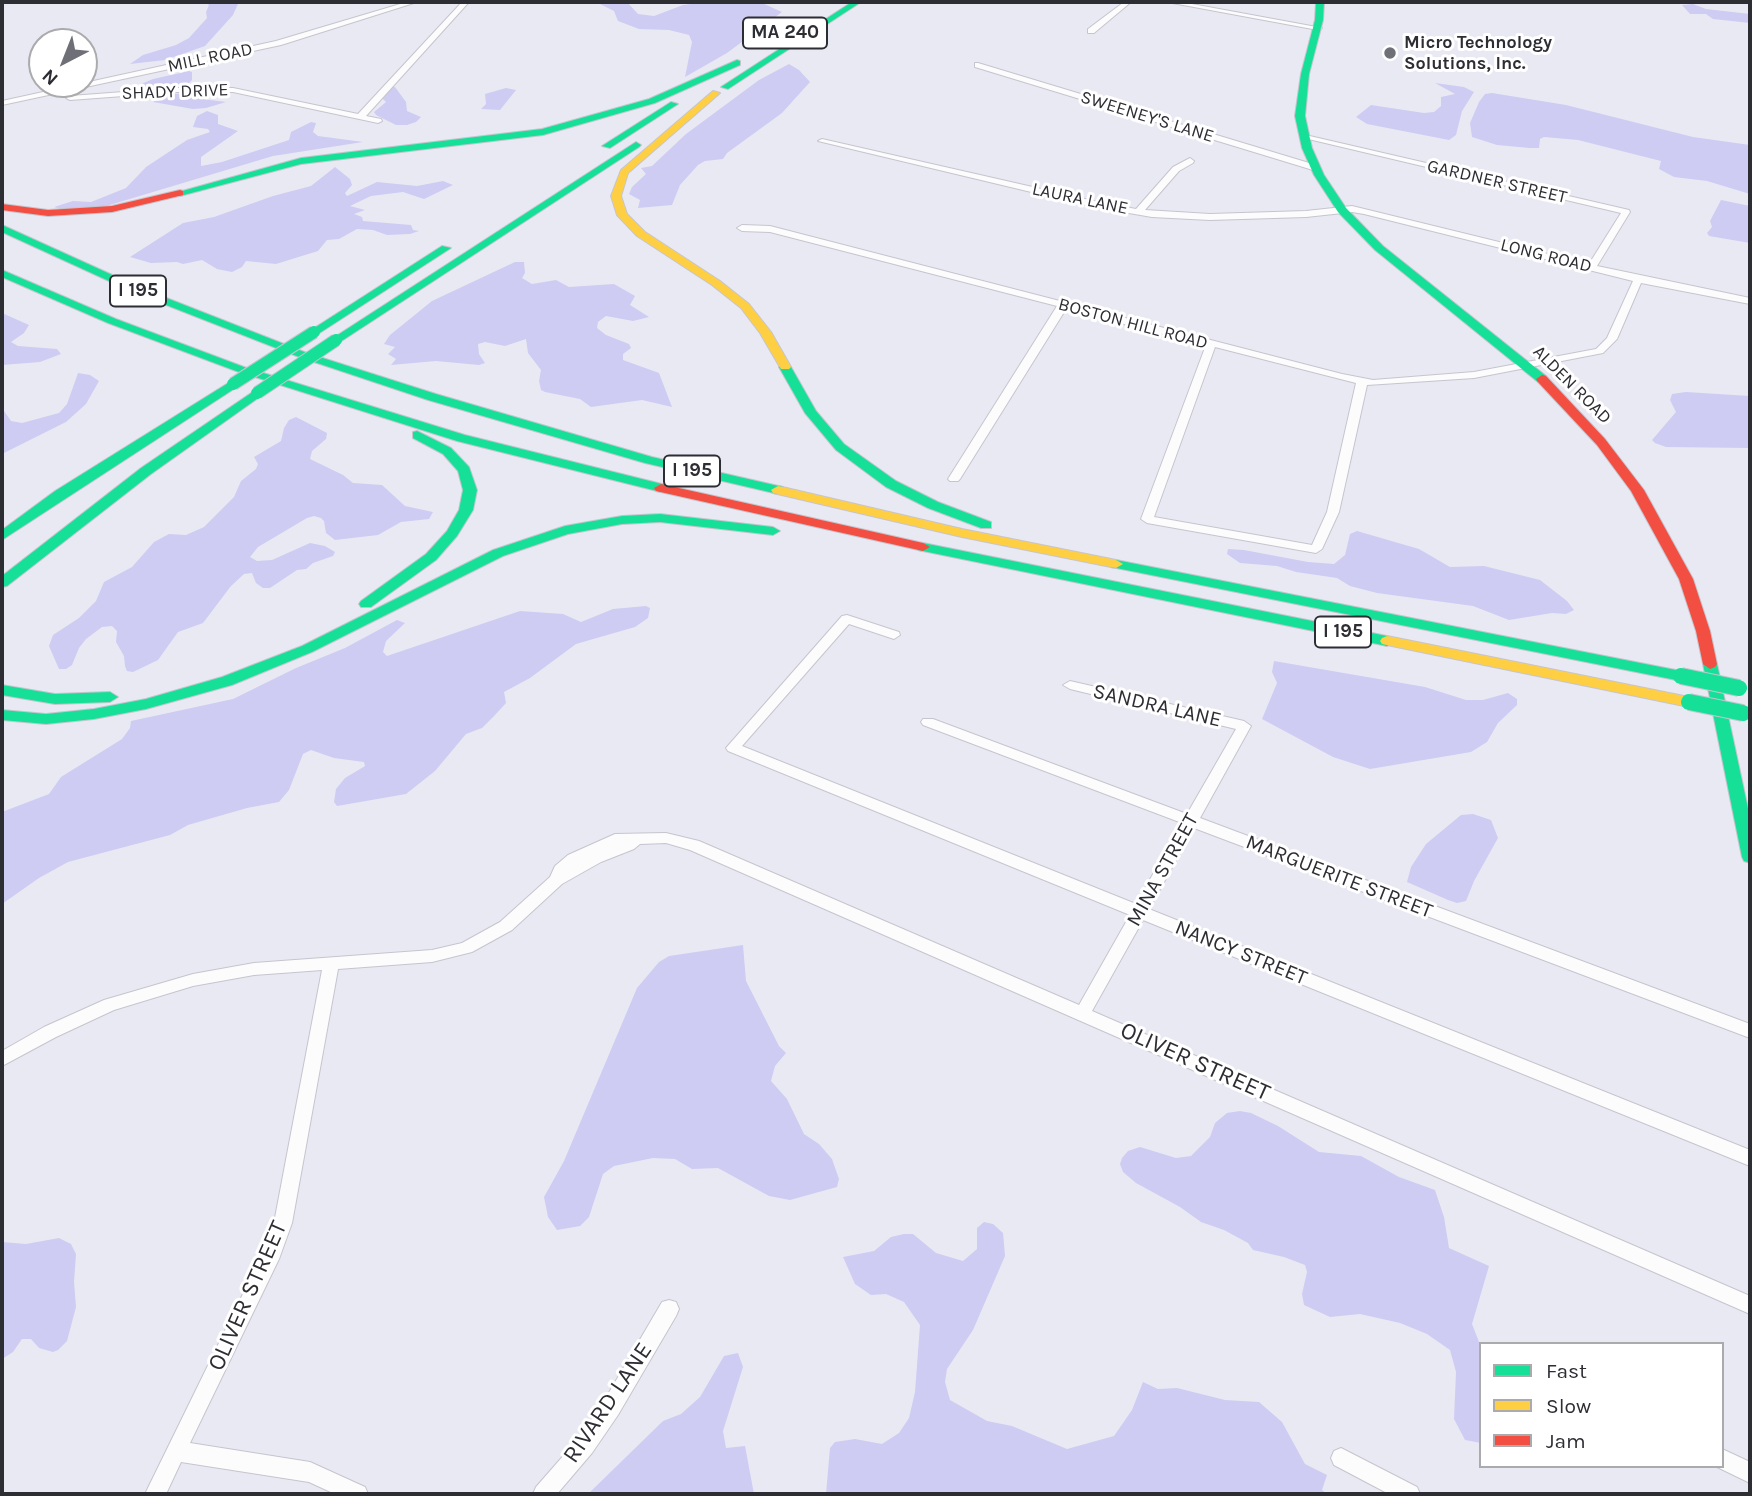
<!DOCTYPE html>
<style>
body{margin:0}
#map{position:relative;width:1752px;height:1496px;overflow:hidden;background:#e9e9f4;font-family:Karla,sans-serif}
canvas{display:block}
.frame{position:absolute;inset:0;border:4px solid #2d2d34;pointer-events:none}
.legend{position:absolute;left:1479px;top:1342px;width:245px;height:126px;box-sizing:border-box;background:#fff;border:2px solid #ababae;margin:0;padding:9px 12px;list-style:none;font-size:21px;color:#2d2d34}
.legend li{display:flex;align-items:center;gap:14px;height:35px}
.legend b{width:35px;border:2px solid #ababae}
.north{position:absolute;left:28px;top:28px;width:70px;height:70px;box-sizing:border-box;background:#fff;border:2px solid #ababae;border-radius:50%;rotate:222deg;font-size:19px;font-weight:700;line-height:28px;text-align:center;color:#2d2d34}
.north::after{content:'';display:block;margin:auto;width:24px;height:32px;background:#6f6f77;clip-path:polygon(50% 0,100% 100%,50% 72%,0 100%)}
</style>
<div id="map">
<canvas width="1752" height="1496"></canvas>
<div class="frame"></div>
<ul class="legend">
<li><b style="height:9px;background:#16e098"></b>Fast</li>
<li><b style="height:9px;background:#ffcf43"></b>Slow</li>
<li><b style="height:9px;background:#f24e42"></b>Jam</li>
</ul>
<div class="north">N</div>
</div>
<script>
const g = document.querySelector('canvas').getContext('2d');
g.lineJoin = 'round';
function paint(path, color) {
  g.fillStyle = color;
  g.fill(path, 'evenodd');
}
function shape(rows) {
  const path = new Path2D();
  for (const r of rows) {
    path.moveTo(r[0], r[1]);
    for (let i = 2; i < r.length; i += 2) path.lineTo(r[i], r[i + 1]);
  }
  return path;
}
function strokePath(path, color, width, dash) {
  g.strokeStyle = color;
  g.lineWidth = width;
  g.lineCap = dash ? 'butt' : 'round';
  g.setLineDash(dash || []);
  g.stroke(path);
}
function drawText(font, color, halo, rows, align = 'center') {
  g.font = font + ' Karla,sans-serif';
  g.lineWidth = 6;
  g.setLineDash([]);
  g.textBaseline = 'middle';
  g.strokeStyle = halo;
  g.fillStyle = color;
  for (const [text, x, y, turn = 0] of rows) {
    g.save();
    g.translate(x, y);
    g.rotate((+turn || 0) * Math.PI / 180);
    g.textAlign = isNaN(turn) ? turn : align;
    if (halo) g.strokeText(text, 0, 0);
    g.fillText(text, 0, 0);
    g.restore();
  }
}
const green = shape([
 [205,2,238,4,233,15,205,46,165,60,130,64,143,55,176,45,189,38,207,18,206,12,209,5],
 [596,2,627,2,638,14,654,16,683,5,707,2,760,2,782,12,727,53,685,77,692,42,689,35,669,30,639,29,618,21,614,11],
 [1693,4,1706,9,1750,14,1750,23,1713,19,1706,14,1690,14,1682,5],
 [789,64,799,70,810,82,782,113,727,153,723,159,705,161,698,165,680,185,672,205,638,208,640,200,629,194,632,187,646,174,641,168,652,166,686,134,759,80],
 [189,71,192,72,192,80,188,84,164,84,133,91,134,87,153,79],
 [1435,83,1464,87,1474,92,1462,111,1456,135,1449,140,1367,124,1356,117,1371,105,1424,113,1434,112,1441,106,1441,97,1455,94],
 [391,86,395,87,406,102,407,111,421,117,416,122,407,125,396,125,376,115,374,112,386,102,380,96],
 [506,88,516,90,500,110,481,109,486,104,485,94],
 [186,93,202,99,226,102,206,108,193,109,153,102,164,95],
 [1492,93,1566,105,1693,137,1750,145,1750,194,1707,181,1674,177,1659,169,1661,161,1578,140,1544,137,1540,139,1539,148,1530,148,1497,145,1472,137,1470,123,1479,102,1485,94],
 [207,111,218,115,218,124,238,131,201,157,201,166,222,162,289,140,291,132,311,122,316,123,313,132,318,136,363,142,273,156,103,207,68,211,54,207,73,201,91,202,126,188,146,167,187,140,210,132,208,129,193,127,197,116],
 [335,167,350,179,352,185,345,193,347,196,377,182,417,186,443,181,453,185,424,199,403,192,371,196,350,206,365,210,354,214,362,217,363,221,411,225,413,230,419,231,410,234,387,235,373,230,357,229,339,239,327,240,318,251,276,264,246,261,242,267,232,272,217,269,202,260,183,264,177,262,151,263,130,257,183,223,214,217,273,196,311,186],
 [1721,200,1750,206,1750,243,1709,236,1707,233,1712,227,1710,221],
 [515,262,524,262,525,273,522,278,532,284,556,280,569,287,614,284,635,296,630,305,649,317,633,321,606,316,598,322,597,328,606,335,629,344,631,348,623,354,623,360,659,373,672,407,642,400,591,407,580,399,545,392,541,390,539,381,541,370,528,353,526,339,505,346,485,342,478,344,479,354,485,363,479,365,436,361,391,365,396,359,388,354,395,347,384,344,390,335,432,301],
 [2,313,29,325,24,333,11,342,18,346,57,349,61,354,40,362,2,365],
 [78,373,90,375,99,381,86,404,66,422,2,454,2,408,11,421,22,423,59,413,67,404],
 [1686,392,1750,396,1750,448,1666,447,1655,443,1652,440,1676,412,1670,400,1672,394],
 [296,417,327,433,326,439,312,451,310,459,343,475,353,483,382,485,405,506,433,512,429,519,401,522,378,535,335,540,326,533,324,521,321,518,314,516,307,518,258,547,250,557,257,561,272,560,310,543,325,546,335,552,333,556,313,563,306,569,297,570,270,588,263,588,256,583,252,573,244,574,231,586,203,623,178,632,158,660,133,672,127,671,125,666,124,656,116,642,117,631,112,626,102,627,86,639,79,648,72,665,66,669,59,669,49,646,53,635,79,618,96,601,104,582,132,567,154,542,169,534,186,535,204,527,234,497,241,481,256,469,258,464,254,457,281,441,284,428,289,420],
 [1357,531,1419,549,1450,567,1484,566,1540,580,1567,601,1574,610,1566,614,1552,613,1509,620,1473,606,1377,593,1350,586,1337,578,1296,572,1277,566,1240,563,1227,554,1228,549,1244,550,1308,562,1334,564,1345,555,1350,534],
 [646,606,650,608,648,618,635,627,576,644,530,678,504,692,506,703,495,715,482,728,466,734,435,771,406,794,337,806,334,802,336,789,345,778,365,766,364,762,334,758,311,750,303,754,289,790,279,802,247,808,188,825,170,835,68,862,39,878,2,904,2,812,49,794,61,777,122,739,130,728,131,721,233,699,296,668,345,648,397,620,405,623,386,641,383,652,387,656,520,611,563,614,581,622,613,609],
 [1274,661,1425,687,1466,700,1483,700,1508,693,1517,699,1517,705,1498,723,1487,742,1471,752,1370,769,1333,757,1262,719,1277,683,1272,672],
 [1473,814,1491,820,1498,838,1474,881,1466,901,1457,903,1448,900,1407,882,1411,867,1426,844,1461,815],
 [743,945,746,981,779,1046,786,1053,775,1066,771,1081,787,1099,804,1134,819,1144,832,1159,839,1179,837,1187,790,1200,769,1196,718,1168,692,1169,675,1159,653,1158,614,1166,603,1174,589,1217,580,1226,557,1230,548,1217,544,1197,564,1161,637,988,659,962,669,956],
 [1240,1111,1251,1113,1278,1126,1319,1152,1361,1156,1399,1177,1435,1190,1444,1217,1449,1248,1489,1266,1472,1324,1481,1347,1481,1443,1465,1440,1454,1419,1456,1372,1450,1350,1427,1334,1400,1323,1360,1314,1330,1317,1304,1305,1302,1294,1307,1272,1305,1265,1284,1257,1253,1250,1248,1243,1224,1230,1201,1222,1180,1207,1136,1183,1123,1172,1120,1164,1122,1158,1128,1151,1140,1147,1176,1158,1191,1156,1210,1137,1215,1123,1227,1113],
 [984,1222,993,1224,1003,1233,1005,1256,973,1330,947,1369,945,1382,950,1400,987,1421,1012,1426,1067,1449,1114,1436,1132,1410,1143,1382,1158,1389,1177,1388,1225,1400,1259,1402,1282,1422,1305,1464,1327,1475,1322,1490,1327,1494,826,1494,830,1448,835,1442,855,1439,882,1444,899,1433,909,1418,915,1392,920,1325,904,1302,886,1294,871,1295,855,1284,843,1257,874,1251,891,1237,904,1234,913,1234,936,1253,963,1261,977,1249,977,1228],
 [59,1238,71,1244,76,1254,74,1282,76,1307,67,1341,58,1350,53,1352,39,1348,31,1339,22,1339,13,1352,2,1359,2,1242,26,1244],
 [738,1353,743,1367,723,1431,726,1448,745,1446,754,1494,588,1494,663,1421,681,1414,700,1397,724,1356]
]);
const street = shape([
 [407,2,417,2,281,45,2,105,2,101,276,41,407,2],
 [462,2,469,2,366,116,381,119,382,121,378,123,233,92,177,92,70,100,66,98,70,96,177,88,233,88,358,114,462,2],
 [1124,2,1131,2,1094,33,1088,33,1088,29,1124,2],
 [1167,2,1181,2,1322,28,1318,30,1167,2],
 [978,63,1319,166,1320,168,1313,170,975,67,975,63,978,63],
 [1301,134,1629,210,1630,212,1597,266,1750,298,1750,304,1641,283,1617,339,1603,353,1474,378,1367,385,1339,512,1322,549,1316,553,1147,523,1141,519,1206,345,1066,309,960,479,958,481,950,481,948,479,1057,306,770,232,742,231,737,228,742,225,770,226,1342,374,1373,380,1474,372,1596,349,1607,338,1633,281,1364,214,1352,212,1306,217,1210,220,1152,217,1094,207,818,141,822,139,1094,201,1136,209,1173,167,1190,158,1194,161,1193,163,1179,171,1145,210,1210,214,1306,211,1352,206,1589,264,1621,213,1304,138,1301,138,1301,134],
 [1215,347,1356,383,1327,512,1312,545,1154,517,1215,347],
 [847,615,899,632,900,635,894,639,849,624,742,746,1136,904,1182,823,923,725,921,722,923,719,933,719,1187,814,1236,729,1070,689,1063,685,1070,681,1244,721,1251,726,1200,818,1750,1024,1750,1038,1194,828,1149,909,1750,1150,1750,1166,1143,920,1092,1011,1750,1296,1750,1314,690,850,666,843,640,844,634,849,601,862,562,884,512,930,472,952,432,962,338,969,292,1223,279,1259,190,1443,310,1462,365,1487,368,1494,335,1494,309,1482,181,1462,166,1494,145,1494,264,1251,274,1223,322,970,254,975,193,986,114,1010,56,1037,2,1066,2,1051,44,1027,104,1000,193,974,254,963,432,950,462,943,500,922,550,877,555,866,568,855,615,834,666,833,699,841,1079,1005,1130,915,728,751,726,748,842,616,847,615],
 [669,1300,676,1302,679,1309,676,1316,618,1415,592,1453,557,1494,533,1494,536,1487,578,1439,604,1401,662,1302,669,1300],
 [1341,1448,1417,1487,1420,1494,1389,1494,1334,1465,1331,1458,1334,1451,1341,1448],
 [1722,1449,1750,1462,1750,1483,1715,1466,1722,1466,1722,1449]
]);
const fast = shape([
 [852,2,861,2,728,89,721,87,852,2],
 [1316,2,1324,2,1323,20,1309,74,1305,116,1312,148,1324,175,1346,208,1383,246,1546,376,1546,382,1538,382,1375,250,1338,212,1314,175,1302,148,1295,116,1301,74,1315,20,1316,2],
 [737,60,740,61,740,65,655,103,543,135,301,164,180,196,175,193,301,158,542,129,649,99,737,60],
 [671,102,678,104,610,148,602,146,671,102],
 [636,142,641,145,639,147,340,342,330,340,636,142],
 [2,225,141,288,307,353,436,394,652,457,783,487,785,490,778,494,645,463,428,400,299,357,133,292,2,232,2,225],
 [442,246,451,248,318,334,308,332,442,246],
 [2,270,116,319,244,367,465,435,666,485,668,488,661,492,457,441,236,371,108,323,2,277,2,270],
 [785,363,791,367,816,411,844,444,896,481,938,502,991,522,991,528,981,528,928,508,886,487,836,450,805,413,779,367,785,363],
 [233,380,237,381,237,387,2,540,2,530,55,491,233,380],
 [257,389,263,393,261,396,151,474,7,586,2,587,2,576,141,468,257,389],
 [417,431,451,448,469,467,477,490,473,510,457,536,436,560,371,607,361,607,359,604,361,601,426,554,447,531,459,510,463,490,458,471,443,454,413,438,413,432,417,431],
 [660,514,773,527,780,531,773,535,660,522,622,524,568,534,503,556,312,652,232,685,146,709,94,719,46,724,2,720,2,710,46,714,94,709,146,699,222,677,302,646,493,550,565,526,622,516,660,514],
 [923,543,1387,636,1394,641,1387,646,918,550,916,547,918,544,923,543],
 [1116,560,1681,671,1688,676,1681,681,1111,567,1109,564,1111,561,1116,560],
 [1710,659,1717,664,1750,818,1750,863,1744,861,1742,857,1703,664,1710,659],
 [2,685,55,694,110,692,118,697,110,702,55,704,2,695,2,685]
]);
const slow = shape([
 [713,91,720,93,628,173,621,196,627,214,645,232,720,281,749,304,771,332,791,367,789,369,781,369,760,333,741,308,712,285,637,236,617,215,611,196,621,170,713,91],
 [778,486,962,529,1116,560,1123,564,1116,568,962,537,773,493,771,490,778,486],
 [1387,636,1689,697,1697,702,1689,707,1382,644,1380,641,1382,638,1387,636]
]);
const jam = shape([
 [180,190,183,191,183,195,112,212,48,216,2,210,2,204,48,210,112,206,180,190],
 [1542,375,1546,376,1605,439,1644,490,1693,579,1710,631,1717,664,1715,667,1710,669,1703,664,1696,631,1679,579,1631,491,1597,445,1538,382,1536,379,1542,375],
 [661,484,923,543,930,547,923,551,656,491,654,488,661,484]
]);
const fastBridgeFar1 = shape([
 [233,384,314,332],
 [257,393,336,340]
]);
const fastBridge = shape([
 [1681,676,1739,688],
 [1689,702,1743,713]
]);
const markers = [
 [1390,53,7,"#6f6f77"]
];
const farPoinames = [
 ["Micro Technology",1404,43],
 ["Solutions, Inc.",1404,64]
];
const farStreetnames = [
 ["MILL ROAD",210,58,-12],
 ["SHADY DRIVE",175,92,-2],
 ["SWEENEY'S LANE",1147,117,17],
 ["GARDNER STREET",1497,182,13],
 ["LAURA LANE",1080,199,12],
 ["LONG ROAD",1546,256,14],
 ["BOSTON HILL ROAD",1133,324,15],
 ["ALDEN ROAD",1572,385,45]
];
const shields = [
 [785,33,84],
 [138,291,56],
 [692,471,56],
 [1343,632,56]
];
const shieldNames = [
 ["MA 240",785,33],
 ["I 195",138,291],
 ["I 195",692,471],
 ["I 195",1343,632]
];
const streetNames = [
 ["SANDRA LANE",1157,706,13],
 ["MINA STREET",1163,870,-61],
 ["MARGUERITE STREET",1339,877,21],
 ["NANCY STREET",1241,953,22]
];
const nearStreetnames = [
 ["OLIVER STREET",1195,1062,24],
 ["OLIVER STREET",248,1296,-66],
 ["RIVARD LANE",608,1403,-56]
];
paint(green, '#ceccf2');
strokePath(street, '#c6c5ce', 2);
strokePath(fast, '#c6c5ce', 2);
strokePath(slow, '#c6c5ce', 2);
strokePath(jam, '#c6c5ce', 2);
paint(street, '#fcfcfd');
paint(fast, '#16e098');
paint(slow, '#ffcf43');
paint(jam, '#f24e42');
strokePath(fastBridgeFar1, '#c6c5ce', 14, []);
strokePath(fastBridge, '#c6c5ce', 18, []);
strokePath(fastBridgeFar1, '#16e098', 12);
strokePath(fastBridge, '#16e098', 16);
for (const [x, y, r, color] of markers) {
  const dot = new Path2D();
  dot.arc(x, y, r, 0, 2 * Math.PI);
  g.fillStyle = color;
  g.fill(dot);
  strokePath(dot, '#fff', 2.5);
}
drawText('bold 18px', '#2d2d34', '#fff', farPoinames, 'left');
drawText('18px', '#2d2d34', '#fff', farStreetnames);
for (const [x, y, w] of shields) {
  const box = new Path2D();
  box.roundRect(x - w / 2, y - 15.5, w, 31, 5);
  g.fillStyle = '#fff';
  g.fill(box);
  strokePath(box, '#2d2d34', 2);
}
drawText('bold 19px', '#2d2d34', null, shieldNames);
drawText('21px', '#2d2d34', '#fff', streetNames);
drawText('24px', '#2d2d34', '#fff', nearStreetnames);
</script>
